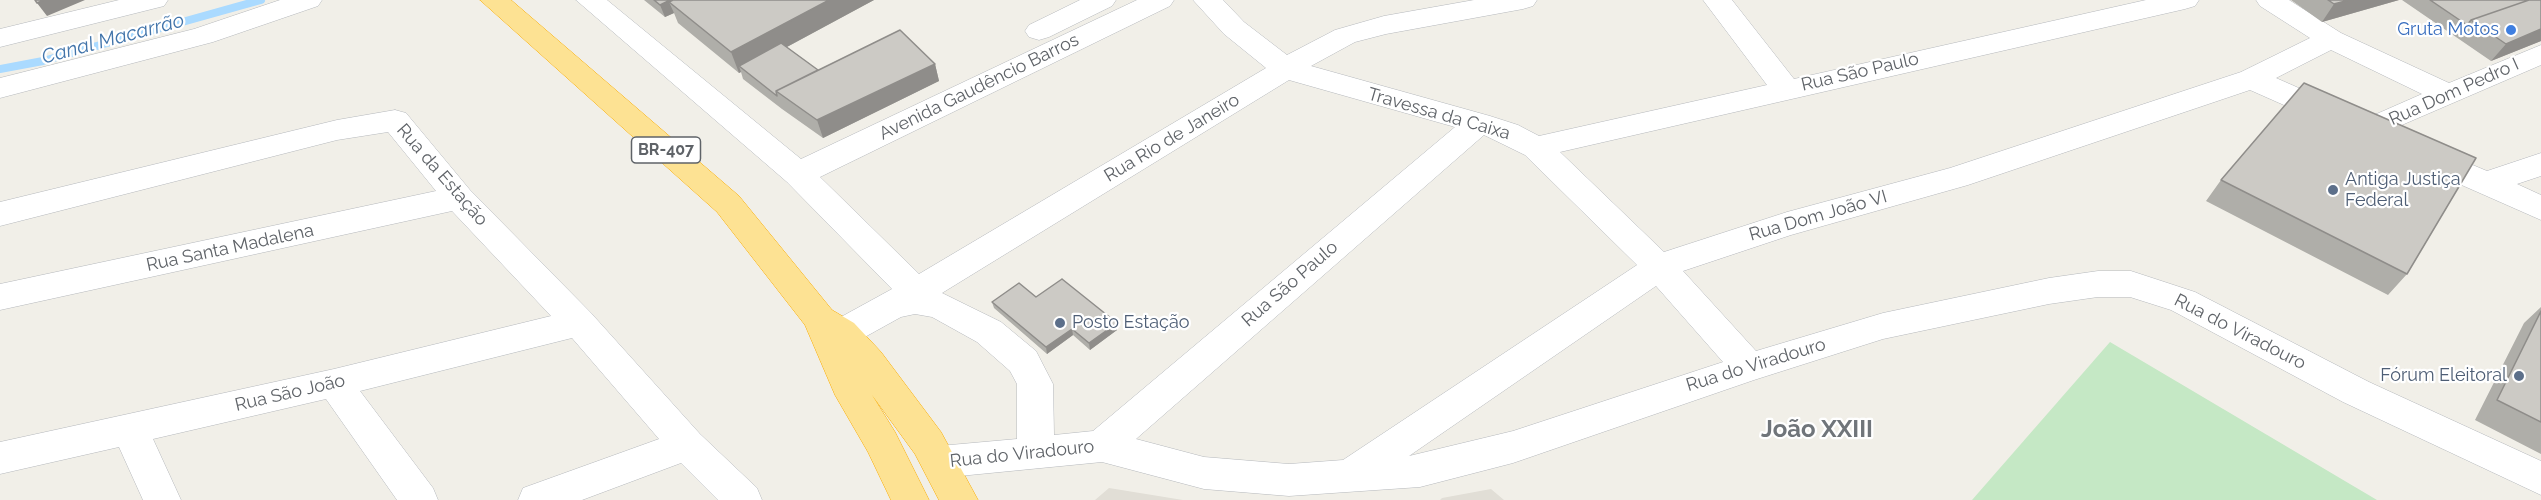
<!DOCTYPE html>
<meta charset="utf-8">
<style>
body{margin:0}
canvas{display:block;background:#f1efe8}
</style>
<canvas width="2541" height="500"></canvas>
<script>
const g = document.querySelector('canvas').getContext('2d');
g.lineJoin = 'round';
function paint(path, color) {
  g.fillStyle = color;
  g.fill(path, 'evenodd');
}
function shape(rows) {
  const path = new Path2D();
  for (const r of rows) {
    path.moveTo(r[0], r[1]);
    for (let i = 2; i < r.length; i += 2) path.lineTo(r[i], r[i + 1]);
  }
  return path;
}
function strokePath(path, color, width, dash) {
  g.strokeStyle = color;
  g.lineWidth = width;
  g.lineCap = dash ? 'butt' : 'round';
  g.setLineDash(dash || []);
  g.stroke(path);
}
function drawText(font, color, halo, rows, align = 'center') {
  g.font = font + ' Raleway,sans-serif';
  g.lineWidth = 4.5;
  g.setLineDash([]);
  g.textBaseline = 'middle';
  g.strokeStyle = halo;
  g.fillStyle = color;
  for (const [text, x, y, turn = 0] of rows) {
    g.save();
    g.translate(x, y);
    g.rotate((+turn || 0) * Math.PI / 180);
    g.textAlign = isNaN(turn) ? turn : align;
    if (halo) g.strokeText(text, 0, 0);
    g.fillText(text, 0, 0);
    g.restore();
  }
}
const education = shape([
 [1109,488,1183,500,1095,500],
 [1491,489,1504,500,1440,500,1442,498]
]);
const green = shape([
 [2110,342,2377,500,1972,500]
]);
const stream = shape([
 [0,69,43,61,261,0]
]);
const minor = shape([
 [119,0,168,0,164,6,0,47,0,29,119,0],
 [280,0,322,0,318,6,213,42,0,98,0,78,194,29,280,0],
 [576,0,607,0,801,159,1137,0,1174,0,1170,6,820,177,919,274,1266,68,1224,34,1193,0,1223,0,1244,22,1287,55,1335,30,1384,16,1474,0,1537,0,1533,6,1523,9,1386,34,1355,42,1311,66,1490,116,1518,125,1539,136,1767,85,1703,0,1732,0,1794,79,2146,0,2199,0,2195,6,2185,9,1560,152,1664,252,1787,212,1950,168,2241,72,2310,38,2260,6,2256,0,2289,0,2341,33,2449,83,2541,45,2541,65,2367,140,2356,137,2352,130,2356,123,2422,94,2331,50,2276,78,2342,107,2346,114,2342,121,2331,124,2320,121,2250,90,1968,185,1791,235,1683,271,1756,351,1883,313,2049,278,2098,271,2131,271,2195,292,2369,382,2541,461,2541,495,2343,402,2171,310,2130,297,2098,297,2049,304,1883,339,1754,380,1513,463,1420,487,1289,496,1204,489,1102,462,939,478,926,473,920,462,926,451,939,446,1017,439,1017,384,1010,371,977,342,932,317,915,314,901,317,854,343,842,347,830,343,825,333,830,323,892,289,787,182,576,0],
 [1289,80,1455,127,1093,431,1054,435,1053,384,1036,351,1001,322,942,293,1289,80],
 [1484,135,1525,155,1637,265,1343,460,1289,464,1204,457,1136,439,1484,135],
 [1656,286,1723,362,1513,431,1409,456,1656,286],
 [1080,0,1116,0,1112,6,1049,37,1039,40,1029,37,1025,31,1029,25,1080,0],
 [395,110,406,113,470,190,591,313,700,434,757,488,762,500,718,500,681,463,582,500,518,500,523,488,659,439,572,338,360,391,433,488,438,500,397,500,326,399,153,439,181,500,143,500,119,447,0,474,0,442,334,369,551,316,452,211,0,310,0,284,436,191,388,132,337,140,0,226,0,202,337,120,395,110],
 [2425,145,2487,171,2541,153,2541,176,2517,184,2541,195,2541,220,2414,164,2409,156,2414,148,2425,145]
]);
const highway = shape([
 [480,0,511,0,739,196,832,310,854,323,881,352,941,432,978,500,939,500,915,454,872,395,895,432,929,500,891,500,868,452,835,395,805,325,717,212,480,0]
]);
const wall = shape([
 [644,0,874,0,787,47,818,70,935,64,939,81,823,138,782,109,743,79,741,72,739,73,678,23,674,13,665,17],
 [2291,0,2399,0,2322,22],
 [2402,0,2541,0,2541,41,2491,61],
 [2221,180,2407,274,2388,295,2206,201],
 [1036,297,1117,330,1090,350,1073,335,1047,354,994,308,992,302],
 [2541,307,2541,454,2475,420,2524,323]
]);
const shadedWall = shape([
 [44,0,85,0,47,16,37,3],
 [670,0,699,0,669,2,674,13,665,17,660,5],
 [829,0,874,0,744,70,739,66,741,72,739,73,731,52],
 [2349,0,2399,0,2322,22,2334,4],
 [2541,29,2541,41,2491,61,2506,44],
 [935,64,939,81,823,138,817,120],
 [1117,323,1117,330,1090,350,1089,343],
 [1072,329,1073,335,1047,354,1046,347]
]);
const building = shape([
 [35,0,44,0,37,3,35,0],
 [654,0,670,0,660,5,654,0],
 [673,0,829,0,731,52,669,2,673,0],
 [2328,0,2349,0,2334,4,2328,0],
 [2430,0,2529,0,2471,20,2467,25,2430,0],
 [2529,0,2541,0,2541,29,2506,44,2471,20,2529,0],
 [900,30,935,64,817,120,776,91,900,30],
 [781,43,818,70,776,91,777,96,739,66,781,43],
 [2304,83,2476,158,2407,274,2221,180,2304,83],
 [1062,279,1117,323,1089,343,1072,329,1046,347,992,302,1019,283,1036,297,1062,279],
 [2541,311,2541,422,2497,400,2541,311]
]);
const markers = [
 [2511,30,6,"#3f7fe0"],
 [2333,190,6,"#5c6f8a"],
 [1060,323,6,"#5c6f8a"],
 [2519,376,6,"#5c6f8a"]
];
const shields = [
 [666,150,69]
];
const shieldNames = [
 ["BR-407",666,150]
];
const shopNames = [
 ["Gruta Motos",2499,30]
];
const streetNames = [
 ["Rua São Paulo",1860,72,-13],
 ["Avenida Gaudêncio Barros",979,87,-26],
 ["Rua Dom Pedro I",2454,92,-24],
 ["Travessa da Caixa",1439,114,16],
 ["Rua Rio de Janeiro",1172,138,-31],
 ["Rua da Estação",442,175,49],
 ["Rua Dom João VI",1818,216,-16],
 ["Rua Santa Madalena",230,248,-12],
 ["Rua São Paulo",1290,284,-41],
 ["Rua do Viradouro",2240,332,27],
 ["Rua do Viradouro",1756,365,-17],
 ["Rua São João",290,393,-13],
 ["Rua do Viradouro",1022,454,-6]
];
const serviceNames = [
 ["Antiga Justiça",2345,180],
 ["Federal",2345,201],
 ["Posto Estação",1072,323],
 ["Fórum Eleitoral",2507,376,"right"]
];
const waterNames = [
 ["Canal Macarrão",113,39,-15]
];
const districtNames = [
 ["João XXIII",1817,430]
];
paint(education, '#e1ded6');
paint(green, '#c5e8c5');
strokePath(stream, '#aadaff', 8);
strokePath(minor, '#b5b8bc', 1);
strokePath(highway, '#f9ab00', 1);
paint(minor, '#fff');
paint(highway, '#fde293');
paint(wall, '#afaea9');
paint(shadedWall, '#8f8d8a');
paint(building, '#cccac5');
strokePath(building, '#8f8d8a', 1.5);
for (const [x, y, r, color] of markers) {
  const dot = new Path2D();
  dot.arc(x, y, r, 0, 2 * Math.PI);
  g.fillStyle = color;
  g.fill(dot);
  strokePath(dot, '#fff', 2);
}
for (const [x, y, w] of shields) {
  const box = new Path2D();
  box.roundRect(x - w / 2, y - 13, w, 26, 4.5);
  g.fillStyle = '#fff';
  g.fill(box);
  strokePath(box, '#5f6368', 1.5);
}
drawText('bold 16px', '#5f6368', null, shieldNames);
drawText('18px', '#366cbe', '#fff', shopNames, 'right');
drawText('18px', '#5f6368', '#fff', streetNames);
drawText('18px', '#4e5e75', '#fff', serviceNames, 'left');
drawText('italic 20px', '#4174aa', '#fff', waterNames);
drawText('bold 24px', '#70757a', '#fff', districtNames);
</script>
